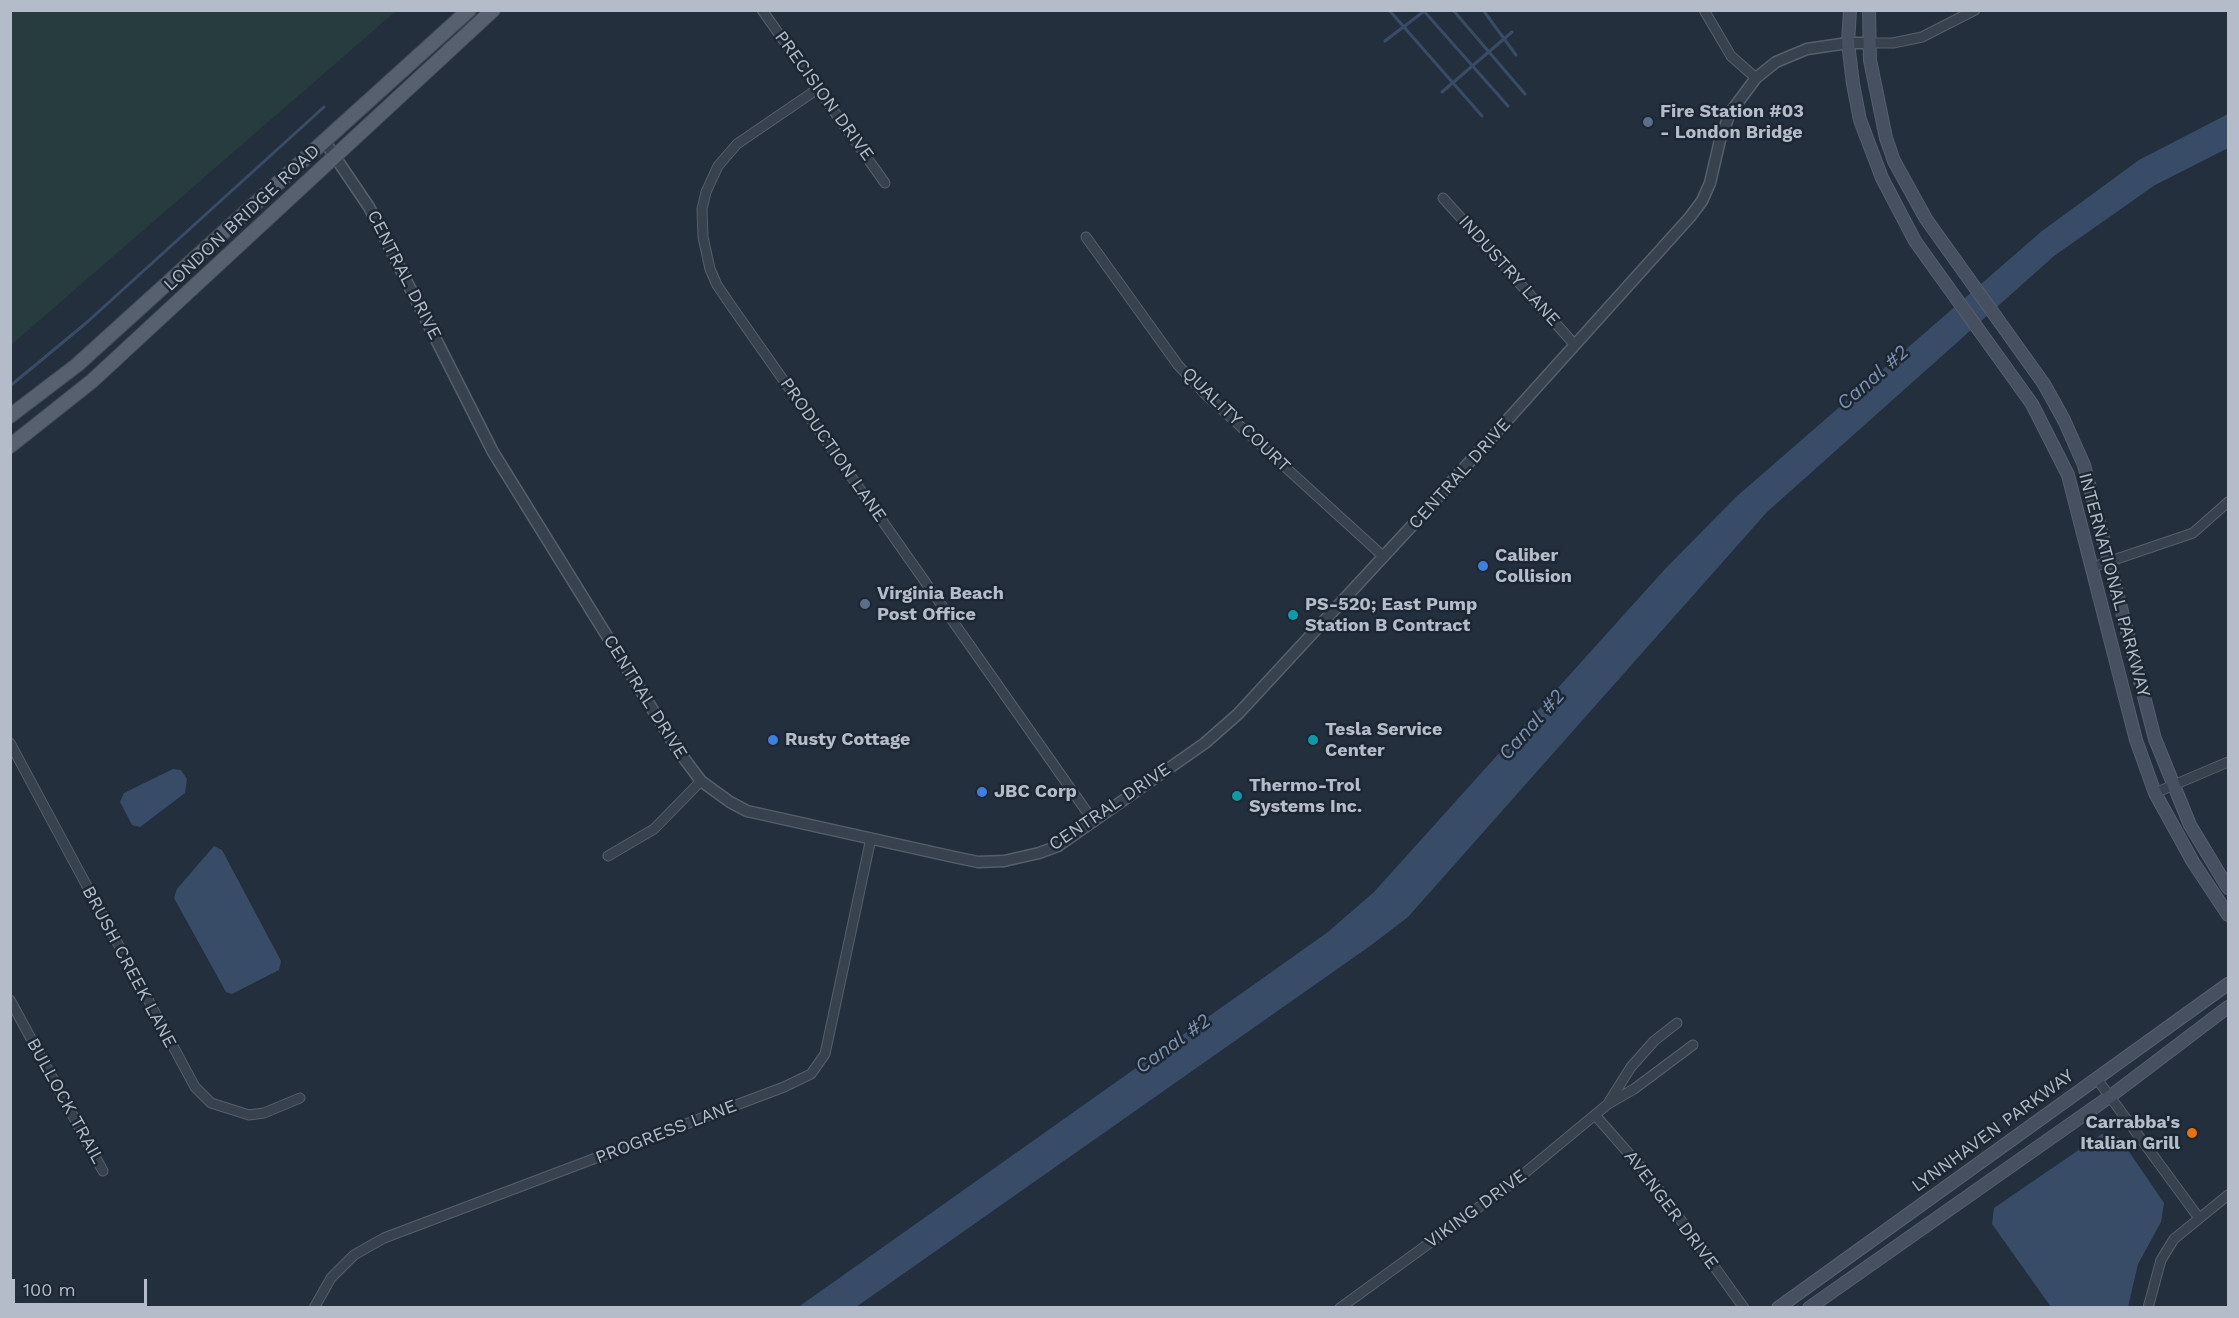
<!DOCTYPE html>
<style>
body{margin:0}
#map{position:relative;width:2239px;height:1318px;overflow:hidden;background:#242f3e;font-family:"Work Sans",sans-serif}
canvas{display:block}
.frame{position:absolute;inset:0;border:12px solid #b4bcc9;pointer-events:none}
.scale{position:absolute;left:12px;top:1279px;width:135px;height:27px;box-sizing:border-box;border:3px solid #b4bcc9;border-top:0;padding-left:8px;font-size:18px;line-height:21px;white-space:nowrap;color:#b4bcc9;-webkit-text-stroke:4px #1d2633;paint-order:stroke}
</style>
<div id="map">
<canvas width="2239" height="1318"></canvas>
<div class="frame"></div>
<div class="scale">100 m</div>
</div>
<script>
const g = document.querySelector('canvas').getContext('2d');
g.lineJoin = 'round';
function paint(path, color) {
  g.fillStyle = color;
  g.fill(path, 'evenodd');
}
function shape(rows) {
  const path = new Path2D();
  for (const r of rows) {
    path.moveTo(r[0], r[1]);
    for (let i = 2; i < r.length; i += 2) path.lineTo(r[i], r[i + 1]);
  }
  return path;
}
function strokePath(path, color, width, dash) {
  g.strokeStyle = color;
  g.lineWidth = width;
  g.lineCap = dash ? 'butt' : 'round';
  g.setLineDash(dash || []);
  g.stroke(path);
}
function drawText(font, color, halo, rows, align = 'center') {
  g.font = font + ' "Work Sans",sans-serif';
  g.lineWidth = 5;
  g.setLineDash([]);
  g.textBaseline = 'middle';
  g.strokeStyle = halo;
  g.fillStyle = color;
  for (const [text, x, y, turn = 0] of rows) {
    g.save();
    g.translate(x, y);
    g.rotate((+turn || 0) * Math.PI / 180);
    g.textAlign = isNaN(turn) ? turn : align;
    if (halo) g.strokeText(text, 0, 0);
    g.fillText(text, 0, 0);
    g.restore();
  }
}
const green = shape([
 [11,10,396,10,396,11,11,345]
]);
const water = shape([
 [2228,114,2228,148,2155,185,2054,256,1767,512,1408,917,1370,946,856,1307,797,1308,1328,932,1374,892,1666,568,1736,497,2042,231,2139,160],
 [173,769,181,770,187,779,185,793,140,827,132,825,120,802,124,793],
 [214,846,222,850,281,961,279,970,232,994,226,992,174,898,177,889],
 [2102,1134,2119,1137,2164,1203,2161,1222,2138,1264,2128,1307,2051,1307,1992,1224,1994,1208]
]);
const stream = shape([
 [1389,10,1482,116],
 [1423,10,1508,106],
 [1453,10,1525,94],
 [1483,10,1516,55],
 [1385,41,1423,12],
 [1442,92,1512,32],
 [10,386,85,324,324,107]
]);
const minor = shape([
 [762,10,885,183],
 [1704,10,1731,56,1756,78],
 [1869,43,1893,43,1922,37,1975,10],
 [819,88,737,144,718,166,706,192,702,209,703,237,710,269,717,285,732,307,1094,822],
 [1443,198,1575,345],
 [1086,237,1178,365,1205,394,1384,557],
 [2093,567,2193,533,2228,502],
 [10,743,195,1087,211,1103,249,1115,264,1113,300,1098],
 [2155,793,2228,762],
 [608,856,654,829,701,781],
 [10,1000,103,1171],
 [2097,1079,2199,1218],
 [1609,1102,1631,1067,1654,1041,1677,1023],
 [1595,1115,1652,1180,1744,1308],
 [314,1308,331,1278,354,1255,384,1238,784,1087,811,1074,825,1054,871,838],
 [1340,1308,1515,1181,1608,1104,1634,1089,1693,1045],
 [2148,1308,2161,1260,2174,1239,2228,1195]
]);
const tertiary = shape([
 [325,142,369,207,493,452,677,749,701,781,730,802,747,811,954,857,978,862,1004,861,1039,853,1058,846,1205,743,1238,714,1420,517,1690,217,1702,201,1710,183,1720,140,1730,113,1756,78,1776,62,1807,49,1848,43,1869,43]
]);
const secondary = shape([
 [1850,10,1848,43,1853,84,1860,120,1882,178,1915,241,2032,404,2068,475,2136,740,2155,793,2193,862,2228,915],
 [1869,10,1870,60,1886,138,1894,161,1926,219,2044,384,2064,420,2084,465,2155,739,2190,825,2228,888],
 [1778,1308,2228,984],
 [1809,1308,2112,1095,2228,1007]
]);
const primary = shape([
 [10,416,77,365,469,10],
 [10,446,92,381,493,10]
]);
const markers = [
 [1648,122,6,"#5c6f8a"],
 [1483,566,6,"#3f7fe0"],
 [865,604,6,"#5c6f8a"],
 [1293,615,6,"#0f9aa8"],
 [773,740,6,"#3f7fe0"],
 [1313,740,6,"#0f9aa8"],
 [982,792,6,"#3f7fe0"],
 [1237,796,6,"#0f9aa8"],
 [2192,1133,6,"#e8710a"]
];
const streetNames = [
 ["PRECISION DRIVE",824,96,54],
 ["LONDON BRIDGE ROAD",242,218,-43],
 ["INDUSTRY LANE",1509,271,48],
 ["CENTRAL DRIVE",404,275,63],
 ["QUALITY COURT",1236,420,44],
 ["PRODUCTION LANE",833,450,55],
 ["CENTRAL DRIVE",1460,474,-48],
 ["INTERNATIONAL PARKWAY",2114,585,75],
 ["CENTRAL DRIVE",645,697,58],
 ["CENTRAL DRIVE",1110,807,-34],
 ["BRUSH CREEK LANE",129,967,62],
 ["BULLOCK TRAIL",65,1101,61],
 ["LYNNHAVEN PARKWAY",1993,1131,-36],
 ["PROGRESS LANE",666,1132,-21],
 ["VIKING DRIVE",1476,1209,-36],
 ["AVENGER DRIVE",1671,1210,53]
];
const poiNames = [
 ["Fire Station #03",1660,112],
 ["- London Bridge",1660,133],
 ["Caliber",1495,556],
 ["Collision",1495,577],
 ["Virginia Beach",877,594],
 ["Post Office",877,615],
 ["PS-520; East Pump",1305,605],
 ["Station B Contract",1305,626],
 ["Tesla Service",1325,730],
 ["Center",1325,751],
 ["Rusty Cottage",785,740],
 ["Thermo-Trol",1249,786],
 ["Systems Inc.",1249,807],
 ["JBC Corp",994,792],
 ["Carrabba's",2180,1123,"right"],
 ["Italian Grill",2180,1144,"right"]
];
const waterNames = [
 ["Canal #2",1873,378,-41],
 ["Canal #2",1532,725,-48],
 ["Canal #2",1173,1044,-36]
];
paint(green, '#263c3f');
paint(water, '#394c67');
strokePath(stream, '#394c67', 3);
strokePath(minor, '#565f6c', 11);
strokePath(tertiary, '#565f6c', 13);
strokePath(secondary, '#565f6c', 14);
strokePath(primary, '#414a57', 16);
strokePath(minor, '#38414e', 9);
strokePath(tertiary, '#38414e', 10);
strokePath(secondary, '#465061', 12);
strokePath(primary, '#56606e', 14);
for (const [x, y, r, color] of markers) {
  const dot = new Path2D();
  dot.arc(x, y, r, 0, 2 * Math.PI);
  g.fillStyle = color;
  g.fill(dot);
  strokePath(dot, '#1d2633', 2);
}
drawText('18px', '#b4bcc9', '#1d2633', streetNames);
drawText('bold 18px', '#b4bcc9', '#1d2633', poiNames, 'left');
drawText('italic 20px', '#7c92b1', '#1d2633', waterNames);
</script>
